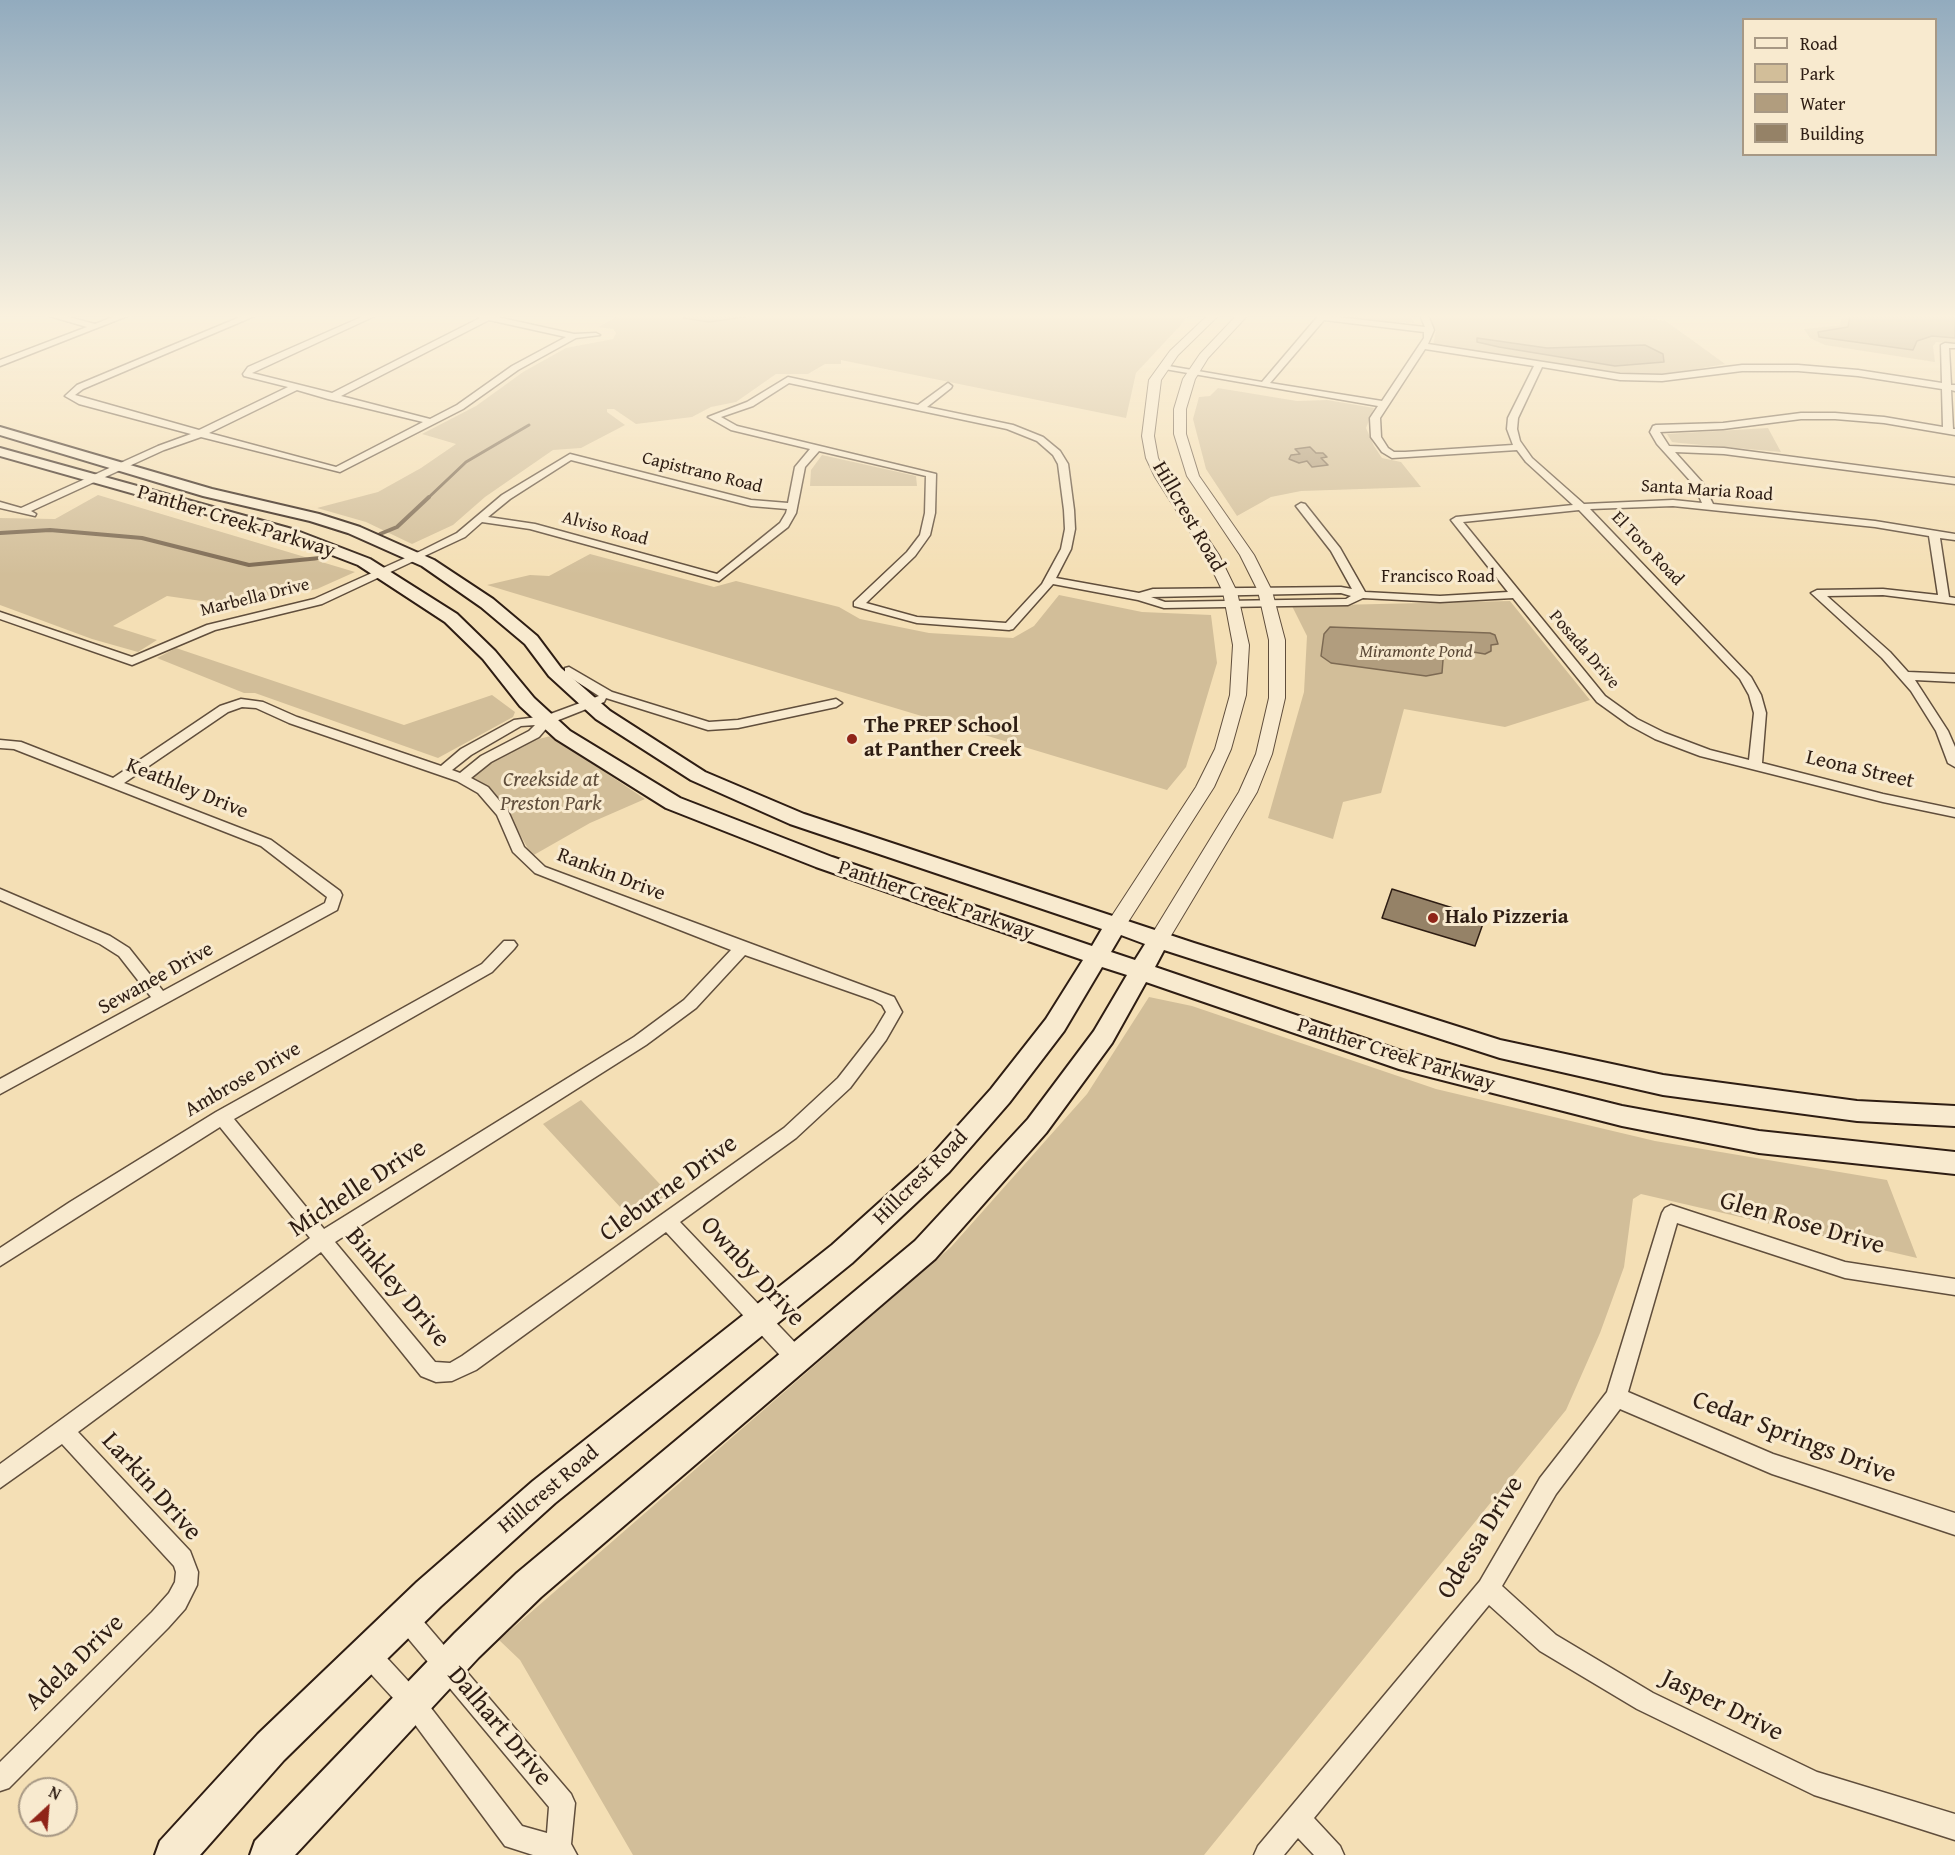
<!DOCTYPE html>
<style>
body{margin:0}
#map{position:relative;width:1955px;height:1855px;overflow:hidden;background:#f4dfb5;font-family:"Gentium Book Plus",serif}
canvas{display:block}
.legend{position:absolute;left:1742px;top:18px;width:195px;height:138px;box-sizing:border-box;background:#f8eacf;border:2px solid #a79884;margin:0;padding:8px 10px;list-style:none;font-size:18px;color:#2e1d13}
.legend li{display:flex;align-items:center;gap:12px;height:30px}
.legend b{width:30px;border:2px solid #a79884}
.north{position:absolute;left:18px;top:1777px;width:60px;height:60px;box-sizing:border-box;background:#f8eacf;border:2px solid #a79884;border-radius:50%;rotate:26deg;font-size:16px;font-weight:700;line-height:24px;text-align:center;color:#2e1d13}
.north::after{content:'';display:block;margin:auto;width:21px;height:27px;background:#8f2418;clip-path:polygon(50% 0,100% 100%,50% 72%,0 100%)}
</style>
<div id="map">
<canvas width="1955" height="1855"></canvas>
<ul class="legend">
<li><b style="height:8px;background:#f8eacf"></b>Road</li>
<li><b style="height:16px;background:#d2be99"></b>Park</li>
<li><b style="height:16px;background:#b19d7e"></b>Water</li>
<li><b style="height:16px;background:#958267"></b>Building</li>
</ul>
<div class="north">N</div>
</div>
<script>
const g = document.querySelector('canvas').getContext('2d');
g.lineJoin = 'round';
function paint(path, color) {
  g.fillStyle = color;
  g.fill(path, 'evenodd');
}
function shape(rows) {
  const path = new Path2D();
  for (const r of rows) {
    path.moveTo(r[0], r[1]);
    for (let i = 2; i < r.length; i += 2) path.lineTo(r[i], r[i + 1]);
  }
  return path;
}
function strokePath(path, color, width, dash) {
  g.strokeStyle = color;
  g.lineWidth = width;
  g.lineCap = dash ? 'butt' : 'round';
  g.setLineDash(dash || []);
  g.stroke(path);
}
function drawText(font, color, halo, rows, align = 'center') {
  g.font = font + ' "Gentium Book Plus",serif';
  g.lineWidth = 6;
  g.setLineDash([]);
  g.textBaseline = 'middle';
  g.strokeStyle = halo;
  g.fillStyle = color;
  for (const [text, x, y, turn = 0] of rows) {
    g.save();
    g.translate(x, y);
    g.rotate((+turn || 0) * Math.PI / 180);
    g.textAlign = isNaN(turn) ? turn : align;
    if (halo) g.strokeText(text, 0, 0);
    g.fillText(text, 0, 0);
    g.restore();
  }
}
const green = shape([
 [608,315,1190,315,1136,373,1126,418,841,360,841,364,825,364,808,374,776,374,736,402,711,407,692,417,636,424,614,409,607,409,607,412,625,425,581,448,553,450,485,497,453,525,412,544,366,522,317,508,378,492,421,468,456,444,422,434,476,406,523,372,566,348,613,339,616,333,613,329,598,327,616,317],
 [1339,315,1410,315,1415,323,1380,322],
 [1427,315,1629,315,1666,321,1725,364,1657,376,1612,374,1433,345,1436,330],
 [1842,315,1955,315,1955,344,1936,342,1933,346,1935,362,1825,345,1810,338,1804,329,1840,325],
 [1218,388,1297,401,1327,400,1374,408,1366,428,1374,446,1382,458,1401,462,1421,487,1301,491,1271,497,1237,516,1206,469,1193,419,1199,397,1210,396],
 [1768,428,1781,452,1680,443,1672,442,1667,434],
 [822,455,916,476,917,486,810,486,811,470],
 [98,495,355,572,317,589,236,606,167,596,113,626,157,640,138,652,92,639,0,605,0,518,55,519],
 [590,554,714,587,736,581,839,607,860,619,929,633,1013,638,1034,626,1059,595,1142,612,1211,615,1217,663,1186,767,1167,790,487,585,530,575,549,576],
 [1510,601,1590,700,1505,727,1404,709,1381,793,1343,802,1333,839,1268,818,1304,692,1307,636,1292,606],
 [176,648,404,725,492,695,515,712,513,717,438,758,255,693,244,693,157,658],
 [551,736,645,799,590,823,532,856,503,804,471,778,485,766,530,741],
 [1149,997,1192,1006,1436,1089,1655,1141,1887,1180,1917,1258,1641,1194,1633,1199,1624,1267,1600,1333,1566,1410,1204,1855,633,1855,520,1660,499,1640,951,1247,1087,1094],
 [581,1100,671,1196,634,1222,543,1124]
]);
const water = shape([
 [683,315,759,315,709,322,683,318,683,315],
 [1850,315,1955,315,1955,338,1932,336,1917,341,1913,350,1819,337,1818,332,1848,327,1850,315],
 [1477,338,1547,348,1645,345,1663,354,1664,362,1615,366,1499,347,1477,342,1477,338],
 [1310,447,1316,453,1323,453,1327,457,1321,458,1328,465,1312,467,1307,461,1299,463,1289,459,1291,455,1300,454,1295,449,1310,447],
 [1330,627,1490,633,1495,635,1498,644,1491,645,1491,651,1485,654,1467,651,1449,652,1443,660,1442,673,1426,676,1331,663,1321,656,1324,634,1330,627]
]);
const streamFar1 = shape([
 [427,499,466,462,529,425]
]);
const stream = shape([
 [0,533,50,530,142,538,249,565,320,558],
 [380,534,397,527,429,497]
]);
const building = shape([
 [1392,889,1485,918,1475,946,1382,918,1392,889]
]);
const minor = shape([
 [46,315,61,315,95,324,118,315,130,315,0,366,0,360,87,327,46,315],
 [245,315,257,315,83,389,75,395,199,430,288,387,244,376,243,374,248,367,366,315,377,315,252,373,332,393,480,318,476,315,488,315,574,334,596,333,600,335,576,338,518,370,463,409,340,472,201,437,164,450,31,511,36,514,35,516,0,508,0,502,21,508,158,446,191,434,79,404,65,396,77,385,245,315],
 [489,320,566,337,512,366,457,405,430,419,341,396,489,320],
 [297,390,328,399,423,422,336,467,209,433,297,390],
 [1319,315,1425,327,1420,315,1428,315,1434,330,1428,344,1620,374,1662,375,1742,365,1798,365,1858,370,1942,383,1941,345,1945,343,1955,344,1955,348,1949,348,1951,385,1955,385,1955,391,1951,390,1953,429,1955,429,1955,435,1884,423,1835,419,1801,419,1723,429,1660,432,1669,446,1724,448,1955,478,1955,484,1724,454,1675,452,1702,482,1713,504,1875,521,1955,534,1955,540,1940,538,1949,597,1955,598,1955,604,1883,595,1827,596,1890,652,1908,672,1955,674,1955,682,1915,680,1948,731,1955,747,1955,767,1948,763,1936,731,1911,691,1882,658,1811,593,1817,590,1883,589,1938,595,1929,536,1875,527,1673,506,1590,509,1751,677,1761,695,1766,713,1762,763,1883,794,1955,809,1955,817,1883,802,1700,756,1655,739,1629,725,1597,702,1513,598,1440,602,1363,598,1348,605,1164,608,1138,600,1053,584,1013,629,1009,630,917,623,854,606,854,602,907,552,920,535,925,513,926,476,819,451,805,467,796,513,788,527,719,581,530,529,482,522,465,537,322,604,215,630,132,665,0,619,0,612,132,657,207,625,314,599,423,550,457,533,502,495,570,454,751,500,788,503,795,467,810,449,731,430,708,417,747,402,788,377,918,405,948,383,952,386,951,388,927,407,1013,425,1043,437,1060,451,1068,464,1074,510,1075,529,1071,549,1056,578,1139,593,1153,589,1341,587,1352,589,1331,551,1296,506,1301,503,1305,504,1340,548,1365,592,1440,596,1508,592,1451,520,1456,517,1573,505,1526,462,1517,450,1392,458,1382,452,1371,437,1370,418,1378,406,1159,368,1163,365,1262,382,1319,315],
 [1324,320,1424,332,1424,338,1382,401,1270,383,1324,320],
 [1425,349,1534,366,1508,418,1507,429,1513,445,1405,452,1394,452,1388,448,1381,437,1380,418,1425,349],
 [1542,367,1620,380,1662,381,1742,371,1798,371,1858,376,1942,389,1943,427,1884,417,1835,413,1801,413,1723,423,1656,425,1653,426,1650,432,1657,444,1694,485,1702,503,1673,500,1584,504,1532,458,1520,441,1517,429,1518,418,1542,367],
 [789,383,1007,429,1037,441,1053,455,1058,464,1064,510,1065,529,1061,549,1042,584,1006,623,917,617,866,603,915,556,930,535,935,513,936,474,737,426,721,417,753,406,789,383],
 [571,460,751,506,787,509,786,513,780,523,717,574,535,524,488,517,510,499,571,460],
 [1579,510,1740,679,1749,695,1754,713,1749,760,1710,750,1665,733,1637,719,1605,696,1463,522,1579,510],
 [1341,593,1351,596,1346,599,1165,602,1151,597,1341,593],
 [569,667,612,692,709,722,738,720,836,699,842,703,836,707,738,728,708,730,606,698,604,702,551,723,539,737,491,762,471,778,488,787,508,811,524,847,545,867,894,997,902,1012,886,1040,850,1088,796,1138,680,1222,804,1352,807,1359,804,1366,797,1368,790,1366,666,1232,476,1370,452,1381,436,1382,421,1376,321,1252,78,1432,190,1551,198,1572,197,1585,185,1609,168,1628,9,1788,0,1791,0,1762,152,1612,169,1593,175,1582,176,1572,174,1566,62,1444,0,1488,0,1464,310,1238,220,1127,0,1266,0,1248,70,1202,216,1112,482,964,504,941,514,941,517,945,514,949,492,972,234,1119,324,1229,634,1037,684,1000,731,950,535,873,513,852,497,815,478,793,457,781,289,723,256,708,242,707,228,712,124,783,271,840,340,891,342,895,337,910,0,1094,0,1079,151,997,119,956,100,944,0,900,0,889,110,936,129,948,163,991,325,903,327,897,261,846,14,749,0,748,0,740,21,742,113,778,220,706,241,699,263,702,297,717,441,766,461,749,514,720,545,716,599,696,565,674,565,668,569,667],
 [535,725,529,731,481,756,460,773,452,770,471,755,521,726,535,725],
 [745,955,873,1000,882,1005,886,1012,874,1032,838,1078,784,1128,462,1356,450,1363,435,1362,335,1242,646,1045,696,1008,745,955],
 [1671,1205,1845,1262,1955,1279,1955,1295,1845,1278,1677,1223,1628,1392,1773,1454,1955,1513,1955,1535,1772,1474,1620,1409,1556,1494,1502,1586,1556,1635,1653,1693,1817,1772,1955,1814,1955,1840,1814,1795,1637,1709,1540,1651,1489,1605,1314,1818,1340,1846,1344,1855,1314,1855,1298,1838,1284,1855,1254,1855,1258,1846,1480,1581,1540,1478,1607,1392,1662,1213,1665,1208,1671,1205],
 [405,1606,413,1609,571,1794,575,1803,571,1844,577,1855,533,1855,505,1846,405,1711,359,1661,355,1653,359,1645,367,1641,375,1645,421,1695,522,1826,547,1833,549,1807,397,1625,394,1617,397,1609,405,1606]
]);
const tertiary = shape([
 [1208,315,1219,315,1178,355,1161,380,1154,436,1158,458,1167,477,1219,555,1237,592,1249,645,1246,695,1231,749,1214,787,1123,930,1116,932,1109,930,1106,925,1196,787,1215,749,1230,695,1233,645,1223,592,1205,555,1155,477,1146,458,1142,436,1149,380,1170,351,1208,315],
 [1237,315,1248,315,1208,358,1195,379,1186,409,1186,434,1199,476,1254,555,1272,591,1285,640,1285,698,1272,754,1257,792,1166,944,1159,946,1152,944,1149,939,1239,792,1256,754,1269,698,1269,640,1258,591,1240,555,1187,476,1174,434,1174,409,1183,379,1200,354,1237,315]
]);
const secondary = shape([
 [0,427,212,489,319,514,360,527,434,560,493,599,537,636,561,668,610,711,705,772,804,814,1194,943,1500,1040,1663,1075,1857,1101,1955,1106,1955,1126,1857,1121,1663,1095,1500,1058,1164,950,1155,967,1401,1051,1622,1106,1759,1131,1955,1152,1955,1174,1759,1153,1622,1126,1399,1069,1146,982,1112,1043,1046,1133,935,1259,541,1597,479,1657,295,1855,250,1855,255,1841,455,1633,517,1573,915,1241,1028,1119,1094,1031,1127,975,1102,967,1064,1031,1009,1103,949,1172,852,1263,555,1503,441,1606,284,1760,200,1855,155,1855,160,1841,258,1734,417,1582,533,1481,832,1245,931,1156,991,1089,1046,1019,1083,960,816,867,666,808,556,739,520,706,483,659,445,622,358,565,280,535,0,456,0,448,292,529,370,559,457,614,495,651,534,698,570,731,680,798,832,857,1092,946,1102,929,790,824,691,780,596,719,549,676,525,644,481,607,422,566,348,533,310,521,203,496,0,435,0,427],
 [1121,935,1145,944,1135,960,1111,952,1121,935]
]);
const markers = [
 [852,739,6,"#8f2418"],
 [1433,918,6,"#8f2418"]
];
const farStreetnames = [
 ["Capistrano Road",702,473,14],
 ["Santa Maria Road",1707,491,4],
 ["Alviso Road",605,529,15],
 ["El Toro Road",1647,549,46],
 ["Francisco Road",1438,577],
 ["Marbella Drive",255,598,-14],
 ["Posada Drive",1584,650,49]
];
const farWaternames = [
 ["Miramonte Pond",1416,652]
];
const streetNames = [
 ["Hillcrest Road",1188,517,60],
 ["Panther Creek Parkway",236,522,17],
 ["Leona Street",1860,770,13],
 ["Keathley Drive",187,789,22],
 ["Rankin Drive",611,875,21],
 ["Panther Creek Parkway",936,901,19],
 ["Sewanee Drive",156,979,-29],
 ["Panther Creek Parkway",1396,1055,17],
 ["Ambrose Drive",243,1080,-30],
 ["Hillcrest Road",921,1178,-45],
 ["Hillcrest Road",549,1490,-40]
];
const poiNames = [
 ["The PREP School",864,727],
 ["at Panther Creek",864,751],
 ["Halo Pizzeria",1445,918]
];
const parkNames = [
 ["Creekside at",551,781],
 ["Preston Park",551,805]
];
const nearStreetnames = [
 ["Michelle Drive",358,1189,-33],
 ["Cleburne Drive",669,1189,-36],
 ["Glen Rose Drive",1802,1224,16],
 ["Ownby Drive",752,1272,47],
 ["Binkley Drive",397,1288,50],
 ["Cedar Springs Drive",1794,1438,21],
 ["Larkin Drive",151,1487,48],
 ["Odessa Drive",1481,1538,-58],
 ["Adela Drive",75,1663,-44],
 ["Jasper Drive",1722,1706,26],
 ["Dalhart Drive",499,1727,50]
];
paint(green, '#d2be99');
paint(water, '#b19d7e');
strokePath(water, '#7d6a53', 1.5);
strokePath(streamFar1, '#7d6a53', 3);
strokePath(stream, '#7d6a53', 4);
paint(building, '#958267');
strokePath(building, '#2e1d13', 1.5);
strokePath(minor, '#604e3c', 3);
strokePath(tertiary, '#604e3c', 2);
strokePath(secondary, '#2e1d13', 4);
paint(minor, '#f8eacf');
paint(tertiary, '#f8eacf');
paint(secondary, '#f8eacf');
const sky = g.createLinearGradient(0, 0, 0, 575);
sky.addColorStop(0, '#92abbe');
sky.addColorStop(0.55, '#faf1de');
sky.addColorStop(1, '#faf1de00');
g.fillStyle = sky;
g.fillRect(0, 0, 1955, 575);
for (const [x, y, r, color] of markers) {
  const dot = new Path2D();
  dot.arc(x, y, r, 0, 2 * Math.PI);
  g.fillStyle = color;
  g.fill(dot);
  strokePath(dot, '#f8eacf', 2);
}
drawText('18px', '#2e1d13', '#f8eacf', farStreetnames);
drawText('italic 18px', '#5c4a38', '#f8eacf', farWaternames);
drawText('21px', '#2e1d13', '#f8eacf', streetNames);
drawText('bold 21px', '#2e1d13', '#f8eacf', poiNames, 'left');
drawText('italic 21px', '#5f4d3b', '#f8eacf', parkNames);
drawText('26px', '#2e1d13', '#f8eacf', nearStreetnames);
</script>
